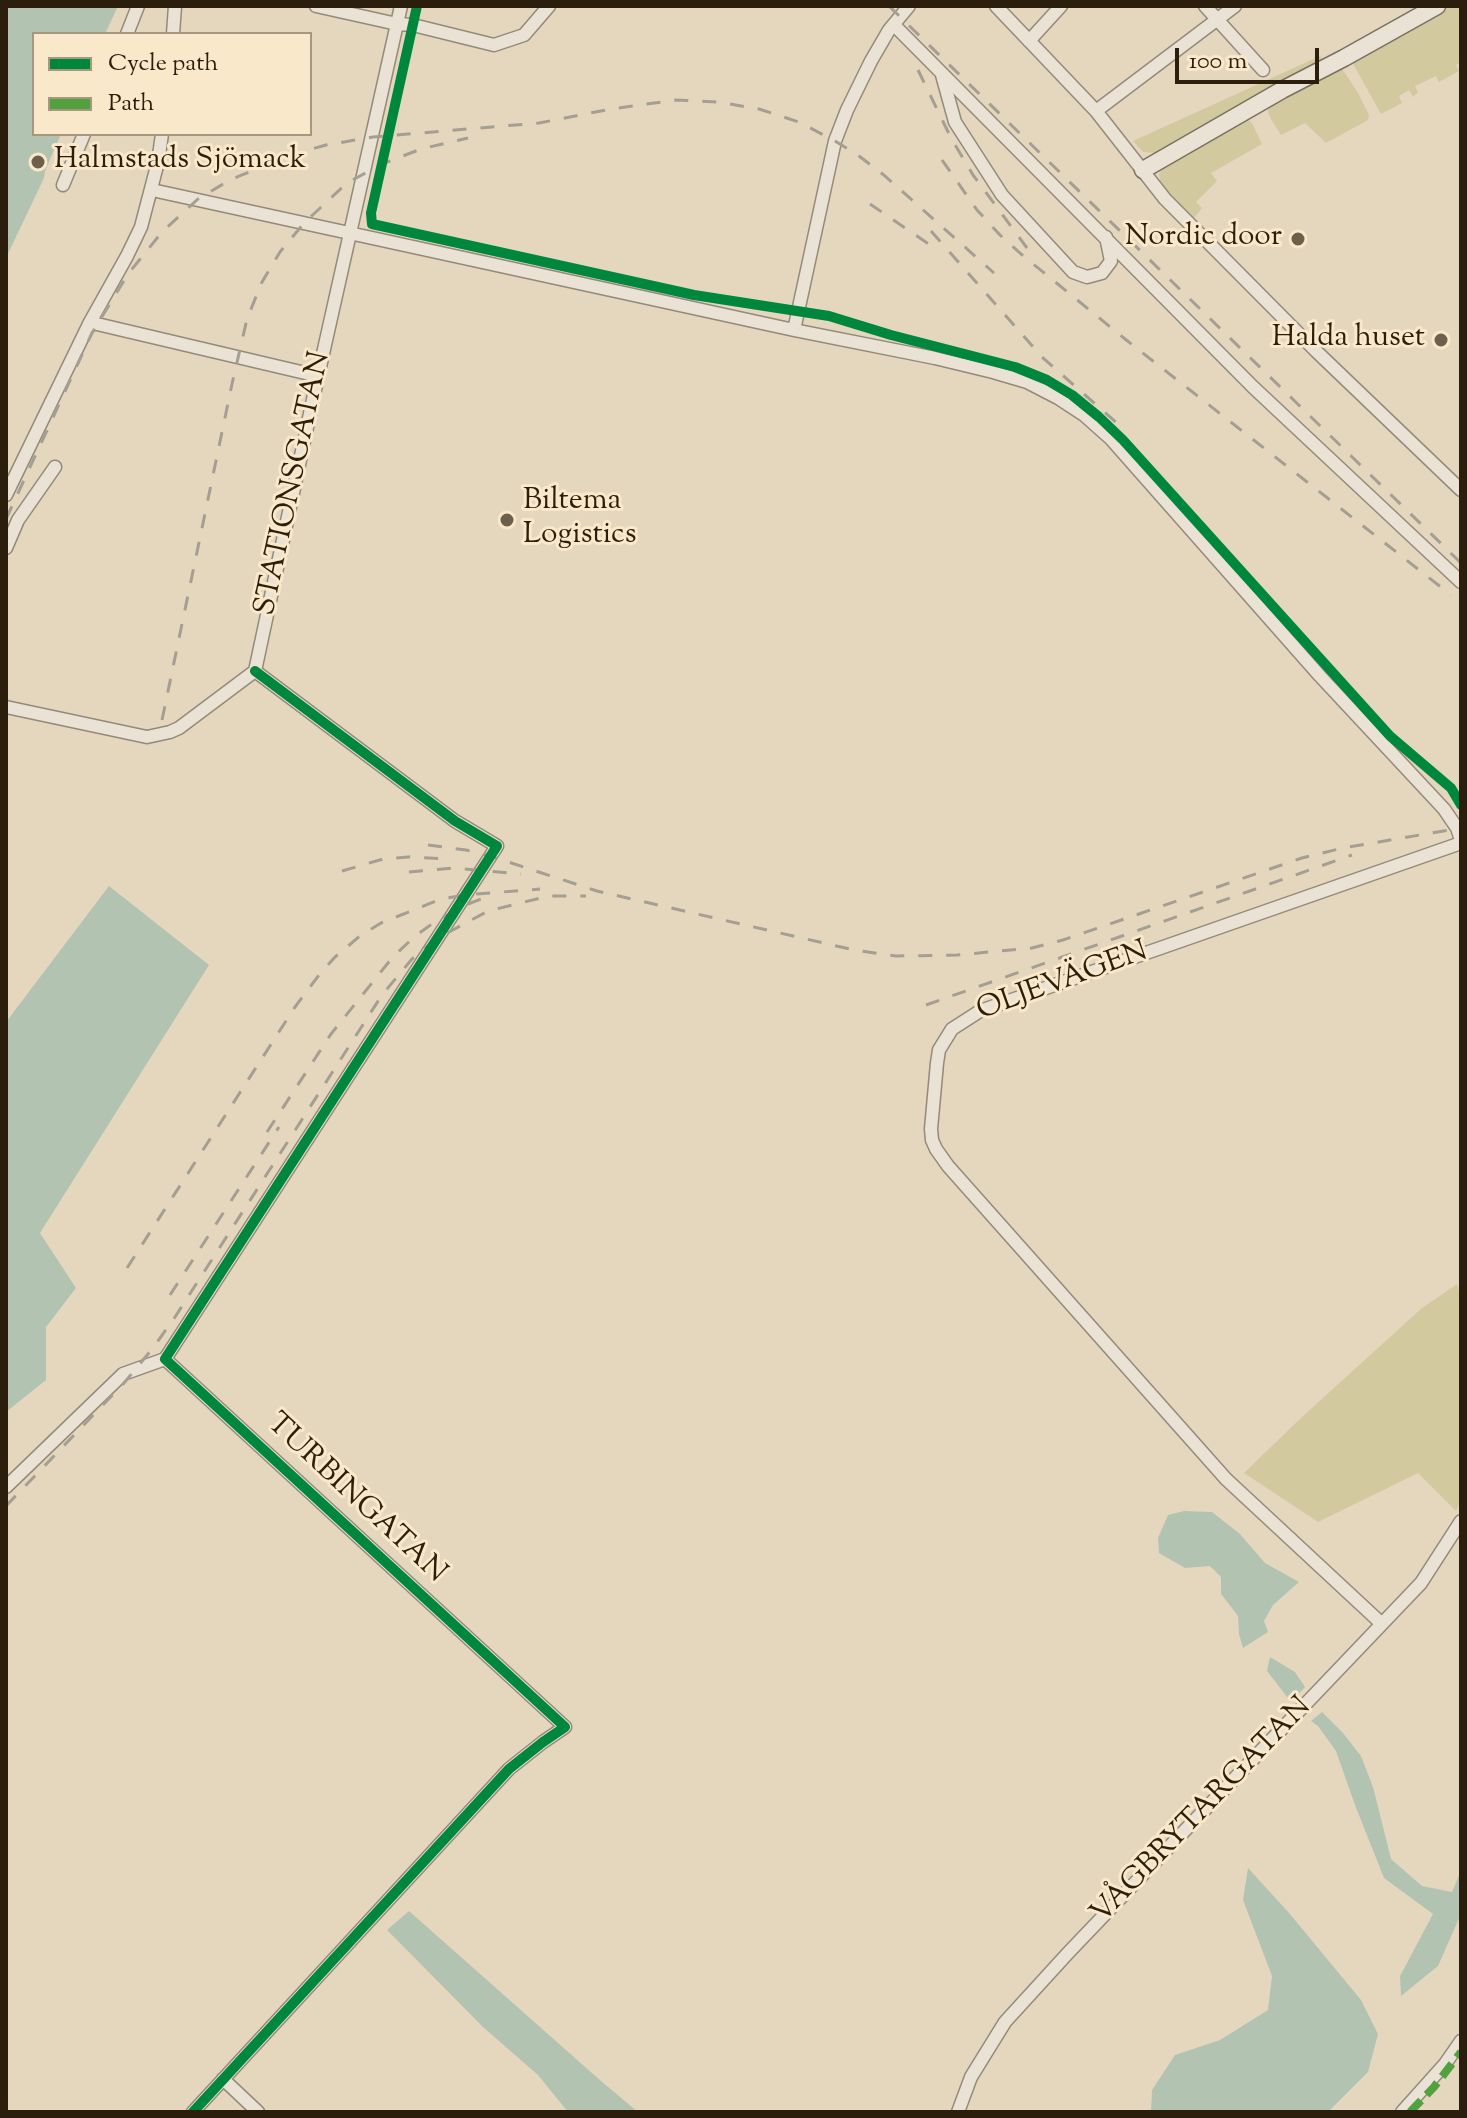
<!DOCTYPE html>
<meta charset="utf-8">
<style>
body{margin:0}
#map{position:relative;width:1467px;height:2118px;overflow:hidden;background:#e5d7be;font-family:"Sorts Mill Goudy",serif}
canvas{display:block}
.frame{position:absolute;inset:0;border:8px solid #2b1e0d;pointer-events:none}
.legend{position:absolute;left:32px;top:32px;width:280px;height:104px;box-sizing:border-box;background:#f9e8ca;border:2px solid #a7977e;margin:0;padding:10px 14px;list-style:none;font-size:24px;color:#2b1e0d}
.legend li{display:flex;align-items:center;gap:16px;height:40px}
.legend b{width:40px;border:2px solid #a7977e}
.scale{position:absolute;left:1175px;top:48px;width:144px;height:36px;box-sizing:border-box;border:4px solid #2b1e0d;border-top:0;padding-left:10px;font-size:24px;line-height:28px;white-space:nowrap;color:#2b1e0d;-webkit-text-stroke:6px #f9e8ca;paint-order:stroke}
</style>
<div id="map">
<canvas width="1467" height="2118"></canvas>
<div class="frame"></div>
<ul class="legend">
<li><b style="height:10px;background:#00873e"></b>Cycle path</li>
<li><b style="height:10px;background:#51a23e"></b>Path</li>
</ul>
<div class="scale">100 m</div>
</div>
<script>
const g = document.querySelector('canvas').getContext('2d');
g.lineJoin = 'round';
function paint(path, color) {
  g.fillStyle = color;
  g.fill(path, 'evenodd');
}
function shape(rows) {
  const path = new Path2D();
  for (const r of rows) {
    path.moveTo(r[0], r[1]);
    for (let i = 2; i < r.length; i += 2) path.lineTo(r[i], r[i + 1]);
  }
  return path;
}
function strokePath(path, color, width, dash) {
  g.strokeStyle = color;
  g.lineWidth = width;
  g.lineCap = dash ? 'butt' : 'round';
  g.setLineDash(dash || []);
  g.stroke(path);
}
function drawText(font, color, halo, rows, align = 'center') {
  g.font = font + ' "Sorts Mill Goudy",serif';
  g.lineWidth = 6;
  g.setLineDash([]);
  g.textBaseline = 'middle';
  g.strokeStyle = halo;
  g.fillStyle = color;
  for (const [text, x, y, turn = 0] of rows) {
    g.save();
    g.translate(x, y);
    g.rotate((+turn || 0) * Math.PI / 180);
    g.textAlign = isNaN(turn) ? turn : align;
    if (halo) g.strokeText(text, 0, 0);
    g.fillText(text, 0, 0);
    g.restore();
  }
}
const green = shape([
 [1450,6,1461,6,1461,62,1456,65,1459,71,1439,82,1436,76,1415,86,1418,92,1413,97,1409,90,1399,96,1402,103,1381,114,1352,62],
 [1320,56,1323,60,1156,153,1143,152,1133,141],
 [1339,68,1343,70,1358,93,1369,115,1368,120,1326,143,1305,123,1281,135,1271,119,1268,112,1269,106],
 [1247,119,1252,123,1262,144,1211,173,1217,181,1196,202,1202,208,1194,218,1161,185,1159,174,1164,165],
 [1457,1284,1461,1298,1461,1499,1456,1511,1418,1473,1318,1522,1244,1473,1303,1416,1422,1308]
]);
const water = shape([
 [6,6,118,6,105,34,34,34,34,134,61,134,45,171,44,178,6,258],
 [109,886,209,965,40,1233,76,1288,46,1327,46,1380,6,1412,6,1022],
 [1184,1511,1212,1512,1240,1534,1265,1563,1299,1582,1273,1605,1264,1621,1268,1632,1243,1648,1239,1634,1238,1616,1221,1594,1221,1577,1210,1566,1185,1568,1159,1553,1158,1538,1168,1515],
 [1270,1657,1295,1672,1305,1687,1291,1702,1267,1671],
 [1322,1712,1343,1733,1361,1756,1373,1787,1391,1859,1422,1886,1452,1892,1460,1873,1461,1874,1461,1914,1438,1966,1401,1996,1400,1976,1433,1914,1384,1878,1355,1805,1336,1751,1318,1726,1311,1721],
 [1248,1868,1290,1914,1361,2000,1378,2034,1368,2072,1328,2112,1151,2112,1152,2090,1175,2055,1220,2040,1268,2010,1272,1976,1243,1900],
 [409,1911,601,2081,638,2112,568,2112,538,2075,484,2028,387,1930]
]);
const street = shape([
 [316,6,397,24,413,25,494,45,524,35,549,6],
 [996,6,1096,111,1165,199,1316,351,1461,490],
 [1205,6,1263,70],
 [894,25,1253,387,1461,582],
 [127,34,138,6],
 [173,34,175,6],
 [1029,41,1061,6],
 [942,75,955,122,1002,195,1073,272,1087,277,1102,273,1111,261,1106,237],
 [1096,111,1235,6],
 [63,185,84,134],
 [152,190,794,330,935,358,993,372,1027,382,1058,398,1084,415,1111,439,1320,676,1444,809,1457,828,1461,840],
 [89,324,97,324,318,376],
 [794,330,835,141,847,110,871,61,889,30,909,6],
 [6,495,89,324,127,256,141,227,158,162,162,134],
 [6,548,18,520,55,467],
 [255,671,318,376,401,6],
 [6,707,147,737,170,732,179,728,255,671],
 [6,1487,123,1374,165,1359],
 [1382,1624,1226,1479,948,1166,936,1149,932,1140,931,1129,937,1063,939,1050,952,1029,980,1011,1461,843],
 [223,2079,258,2112],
 [193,2112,509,1769,543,1742,565,1727,165,1359,497,846,455,821,255,671],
 [958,2112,971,2077,1005,2022,1068,1953,1421,1583,1461,1521],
 [1402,2112,1445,2064,1461,2041]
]);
const secondary = shape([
 [1143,170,1282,90,1344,58,1437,6]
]);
const rail = shape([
 [889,6,1461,563],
 [918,70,951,138,973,175,1027,248],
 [942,160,977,210,1000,235,1021,254,1125,339,1451,595],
 [870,204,939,251],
 [931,231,1042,357,1126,431],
 [6,519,92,333,128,274,162,232,198,199,230,180,287,156,326,145,373,137,539,123,611,109,676,100,718,102,759,109,799,122,835,141,859,156,885,176,994,273],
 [162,720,232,384,247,319,262,282,280,252,304,223,347,183,382,164,421,149,468,138],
 [428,845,466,850,490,856,597,891,854,950,896,956,957,955,1032,948,1063,940,1302,858,1343,848,1461,828],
 [342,871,383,859,408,857,448,859],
 [409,872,454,868,521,874],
 [926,1005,1352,855],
 [267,1132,331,1034,392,958,414,937,436,921,468,904,481,899],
 [127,1268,295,1007,319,975,335,957,360,936,381,923,441,899,465,895,540,889],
 [170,1295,279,1127],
 [6,1506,124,1383,153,1348,175,1317,382,995,412,959,436,939,488,911,549,896,586,896]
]);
const quiet = shape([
 [1410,2112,1434,2087,1461,2052]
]);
const cycleway = shape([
 [417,6,371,213,372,224,694,295,829,316,891,335,1015,367,1047,380,1072,395,1099,417,1123,440,1390,736,1451,788,1461,805],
 [193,2112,509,1769,543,1742,565,1727,165,1359,497,846,455,821,255,671]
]);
const markers = [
 [38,162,8,"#6c5f4b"],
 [1298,239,8,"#6c5f4b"],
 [1441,340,8,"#6c5f4b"],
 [507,520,8,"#6c5f4b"]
];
const poiNames = [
 ["Halmstads Sjömack",54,162],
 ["Nordic door",1282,239,"right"],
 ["Halda huset",1425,340,"right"],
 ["Biltema",523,503],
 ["Logistics",523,537]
];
const streetNames = [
 ["STATIONSGATAN",295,484,-78],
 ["OLJEVÄGEN",1063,983,-20],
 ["TURBINGATAN",355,1500,43],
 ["VÅGBRYTARGATAN",1203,1812,-46]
];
paint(green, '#d2c99f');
paint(water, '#b3c3b2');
strokePath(street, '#948a7a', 15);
strokePath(secondary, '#797162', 19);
strokePath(street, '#e9e2d5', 12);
strokePath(secondary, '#e9e2d5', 16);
strokePath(rail, '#a59e93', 3, [14, 14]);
strokePath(quiet, '#51a23e', 8, [16, 8]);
strokePath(cycleway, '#00873e', 10);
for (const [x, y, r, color] of markers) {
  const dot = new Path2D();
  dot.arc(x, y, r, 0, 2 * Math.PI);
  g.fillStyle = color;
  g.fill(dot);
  strokePath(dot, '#f9e8ca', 3);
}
drawText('30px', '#2b1e0d', '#f9e8ca', poiNames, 'left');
drawText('30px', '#2b1e0d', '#f9e8ca', streetNames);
</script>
